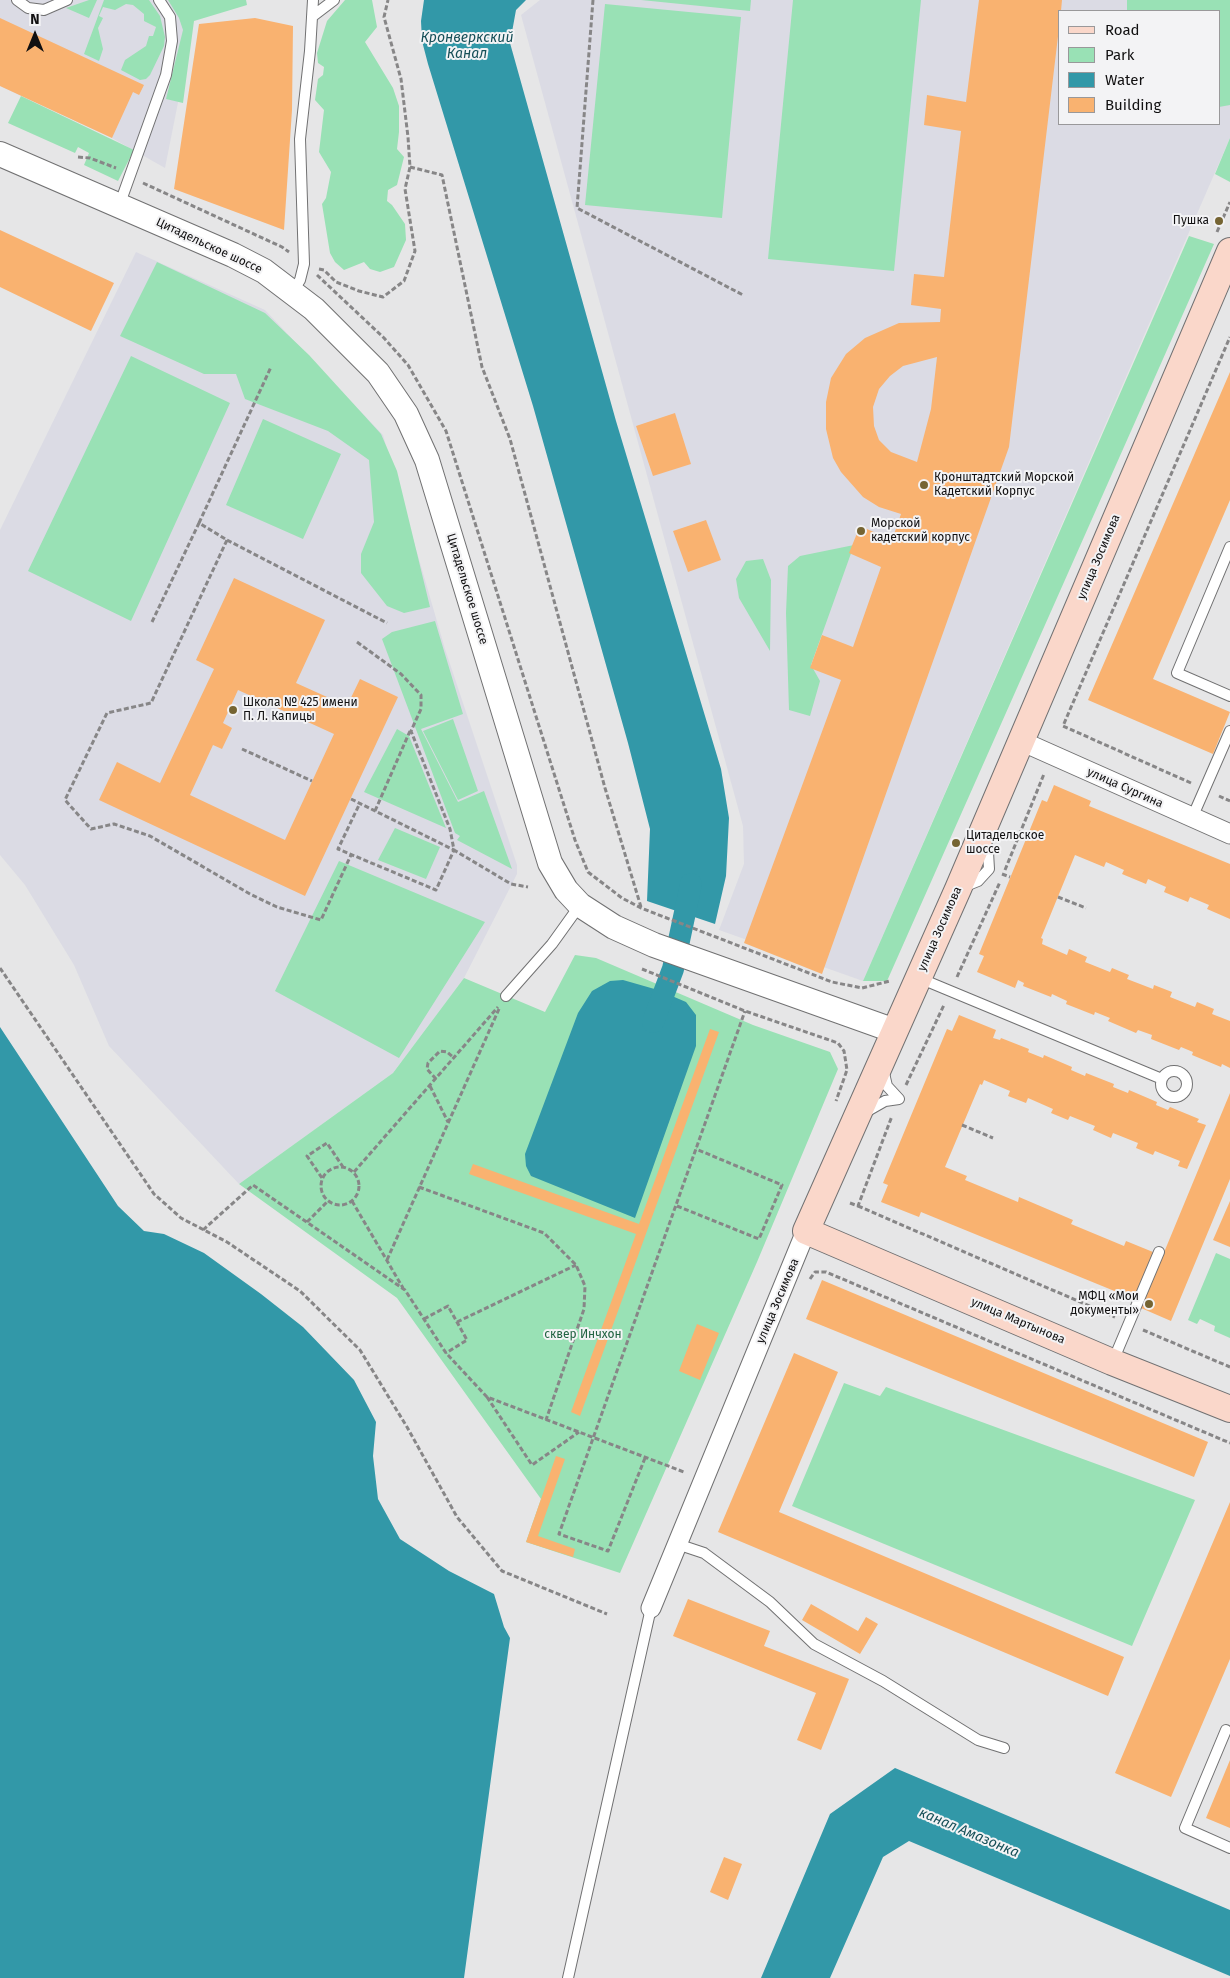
<!DOCTYPE html>
<meta charset="utf-8">
<style>
body{margin:0}
#map{position:relative;width:1230px;height:1978px;overflow:hidden;background:#e6e6e7;font-family:"Fira Sans",sans-serif}
canvas{display:block}
.legend{position:absolute;left:1058px;top:10px;width:162px;height:115px;box-sizing:border-box;background:#f3f3f5;border:1px solid #99989a;margin:0;padding:6px 9px;list-style:none;font-size:15px;color:#111011}
.legend li{display:flex;align-items:center;gap:10px;height:25px}
.legend b{width:25px;border:1px solid #99989a}
.north{position:absolute;left:10px;top:10px;width:50px;height:50px;-webkit-text-stroke:4px #f3f3f5;paint-order:stroke;rotate:0deg;font-size:14px;font-weight:700;line-height:20px;text-align:center;color:#111011}
.north::after{content:'';display:block;margin:auto;width:18px;height:22px;background:#111011;clip-path:polygon(50% 0,100% 100%,50% 72%,0 100%)}
</style>
<div id="map">
<canvas width="1230" height="1978"></canvas>
<ul class="legend">
<li><b style="height:6px;background:#fad7ca"></b>Road</li>
<li><b style="height:14px;background:#99e1b5"></b>Park</li>
<li><b style="height:14px;background:#3298a8"></b>Water</li>
<li><b style="height:14px;background:#f9b270"></b>Building</li>
</ul>
<div class="north">N</div>
</div>
<script>
const g = document.querySelector('canvas').getContext('2d');
g.lineJoin = 'round';
function paint(path, color) {
  g.fillStyle = color;
  g.fill(path, 'evenodd');
}
function shape(rows) {
  const path = new Path2D();
  for (const r of rows) {
    if (r.length === 3) {
      path.moveTo(r[0] + r[2], r[1]);
      path.arc(r[0], r[1], r[2], 0, 2 * Math.PI);
      continue;
    }
    path.moveTo(r[0], r[1]);
    for (let i = 2; i < r.length; i += 2) path.lineTo(r[i], r[i + 1]);
  }
  return path;
}
function strokePath(path, color, width, dash) {
  g.strokeStyle = color;
  g.lineWidth = width;
  g.lineCap = dash ? 'butt' : 'round';
  g.setLineDash(dash || []);
  g.stroke(path);
}
function drawText(font, color, halo, rows, align = 'center') {
  g.font = font + ' "Fira Sans",sans-serif';
  g.lineWidth = 4;
  g.setLineDash([]);
  g.textBaseline = 'middle';
  g.strokeStyle = halo;
  g.fillStyle = color;
  for (const [text, x, y, turn = 0] of rows) {
    g.save();
    g.translate(x, y);
    g.rotate((+turn || 0) * Math.PI / 180);
    g.textAlign = isNaN(turn) ? turn : align;
    if (halo) g.strokeText(text, 0, 0);
    g.fillText(text, 0, 0);
    g.restore();
  }
}
const built = shape([
 [0,0,182,0,192,32,165,168,112,138,0,86],
 [540,0,1230,0,1230,138,863,981,719,930,744,864,743,826,521,15],
 [1059,11,1219,11,1219,124,1059,124],
 [136,252,265,310,383,435,445,649,517,865,517,874,464,978,393,1073,239,1184,109,1046,74,965,25,885,0,855,0,530]
]);
const green = shape([
 [89,0,97,0,89,18,66,8],
 [104,0,149,0,160,16,165,37,164,46,150,75,146,79,140,80,121,70,125,60,146,46,149,36,153,36,156,27,144,21,144,14,133,5,126,4,115,10,103,7,99,16,103,18,98,28,103,49,99,61,84,54],
 [168,0,246,0,247,5,194,21,183,103,166,99,183,30,179,18],
 [345,0,372,0,377,27,365,42,393,88,399,106,399,132,397,149,404,157,397,185,388,190,387,201,392,205,405,224,406,240,394,267,380,272,370,269,364,262,344,270,335,262,330,253,322,204,326,198,331,172,319,152,324,110,315,100,318,79,323,75,324,67,318,63,317,53,327,21],
 [641,0,751,0,750,11],
 [793,0,921,0,894,271,768,259],
 [1127,0,1230,0,1230,105,1219,107,1219,11,1127,11],
 [605,4,741,17,722,218,585,205],
 [21,96,134,150,118,181,84,165,89,153,78,147,75,153,8,123],
 [1230,138,1230,182,1215,174],
 [1189,236,1214,244,887,981,863,981],
 [157,262,265,313,309,355,381,434,397,471,430,607,404,613,387,606,361,573,361,554,374,522,369,460,328,431,245,399,236,374,204,374,120,336],
 [131,356,230,403,131,621,28,571],
 [263,419,341,454,303,539,226,505],
 [854,545,811,665,820,681,810,716,789,710,786,613,788,566,800,556],
 [763,559,771,580,770,651,739,598,736,579,746,561],
 [435,621,463,714,421,729,458,802,484,791,512,869,457,840,460,836,455,833,382,639,392,632],
 [453,719,478,791,458,800,423,731],
 [397,729,409,736,446,828,364,792],
 [395,828,440,847,426,879,378,860],
 [339,861,485,922,399,1058,275,991],
 [575,955,596,958,753,1025,830,1052,838,1069,757,1262,620,1573,526,1542,541,1499,397,1298,239,1184,393,1073,464,978,545,1012],
 [1216,1253,1230,1259,1230,1338,1214,1331,1215,1326,1200,1319,1197,1324,1188,1320],
 [844,1383,880,1396,886,1387,1195,1500,1132,1646,792,1506]
]);
const water = shape([
 [424,0,526,0,516,10,510,43,616,421,721,769,729,818,726,876,715,924,647,901,650,829,628,743,533,406,428,64,422,41,421,21],
 [623,980,658,990,686,1002,696,1015,696,1046,635,1218,531,1176,526,1166,525,1154,578,1013,592,991,610,981],
 [0,1027,118,1206,144,1231,164,1234,204,1253,261,1294,303,1327,354,1380,376,1422,373,1456,378,1499,400,1539,449,1571,494,1594,504,1627,510,1638,464,1978,0,1978],
 [895,1768,1230,1910,1230,1976,909,1841,883,1857,830,1978,761,1978,830,1814]
]);
const canal = shape([
 [653,1022,673,969,691,884]
]);
const building = shape([
 [979,0,1062,0,1061,11,1059,11,1059,28,1009,447,822,974,744,943,841,680,810,668,822,635,853,647,881,567,849,553,860,526,892,540,901,514,879,507,863,497,841,472,833,458,826,429,826,402,831,378,846,354,865,338,899,323,940,322,941,309,911,305,914,274,944,277,961,131,924,125,927,95,966,102],
 [937,357,931,409,917,462,891,452,879,440,874,426,873,407,879,389,890,376,903,366],
 [0,18,144,85,139,95,133,92,112,138,0,86],
 [255,18,293,26,292,110,284,230,174,189,199,24],
 [0,230,114,283,91,331,0,287],
 [1230,372,1230,500,1153,679,1230,712,1213,754,1088,700],
 [675,413,691,464,653,476,636,426],
 [706,520,721,560,688,572,673,531],
 [234,578,325,620,296,683,347,706,360,679,398,697,305,896,99,800,117,762,160,783,214,669,196,660],
 [238,690,334,734,285,840,190,795,213,745,222,749,232,728,223,723],
 [1054,785,1091,801,1089,806,1230,864,1230,919,1207,909,1209,905,1190,897,1188,902,1164,892,1166,887,1148,879,1146,884,1122,874,1124,870,1106,862,1104,867,1075,855,1041,938,1043,939,1042,944,1067,955,1069,949,1087,957,1085,962,1110,972,1112,968,1129,975,1127,979,1153,989,1154,985,1172,992,1170,997,1195,1007,1197,1002,1214,1009,1212,1014,1230,1021,1230,1068,1222,1064,1221,1067,1192,1055,1193,1052,1181,1047,1179,1050,1151,1039,1152,1035,1138,1030,1136,1033,1108,1021,1110,1018,1095,1012,1094,1015,1066,1004,1067,1001,1052,994,1051,997,1023,986,1024,983,1018,980,1015,988,977,972,984,956,979,954,1042,800,1047,802],
 [959,1015,996,1030,993,1038,1000,1040,1001,1038,1029,1049,1028,1052,1043,1058,1044,1055,1072,1067,1071,1070,1085,1076,1086,1073,1114,1084,1113,1087,1128,1093,1129,1090,1157,1102,1156,1105,1168,1110,1170,1107,1199,1119,1197,1122,1206,1125,1187,1169,1178,1166,1180,1161,1155,1151,1153,1155,1136,1148,1138,1143,1113,1133,1111,1138,1093,1130,1095,1126,1070,1116,1068,1120,1051,1113,1053,1109,1028,1098,1026,1103,1008,1096,1010,1091,984,1080,982,1085,980,1084,945,1167,967,1176,965,1180,1018,1202,1019,1197,1073,1220,1071,1224,1124,1246,1126,1241,1153,1252,1134,1299,921,1212,919,1217,881,1202,888,1185,883,1183,947,1029,952,1031],
 [710,1029,719,1032,580,1416,571,1412,636,1234,469,1174,473,1164,639,1224],
 [1230,1093,1230,1179,1171,1321,1141,1308],
 [1230,1201,1230,1247,1213,1240],
 [822,1280,1208,1442,1194,1477,806,1319],
 [697,1324,719,1333,700,1380,679,1371],
 [794,1353,838,1372,779,1512,1124,1657,1108,1696,718,1532],
 [556,1456,565,1459,538,1536,575,1549,573,1557,526,1542],
 [1230,1502,1230,1659,1171,1797,1115,1773],
 [688,1599,770,1631,764,1646,849,1679,821,1750,797,1740,816,1693,673,1636],
 [811,1604,858,1631,866,1617,878,1624,860,1654,802,1620],
 [1230,1760,1230,1828,1206,1818],
 [724,1857,742,1864,728,1900,710,1892]
]);
const path = shape([
 [593,0,577,208,743,295],
 [78,157,90,158,116,168],
 [410,167,442,175,482,367,510,439,605,788,641,907],
 [143,183,282,247,289,252],
 [1217,232,1230,202],
 [319,269,324,270,336,282,359,291,383,297,404,281,415,251,405,189,410,167,408,137,401,79,384,17,388,0],
 [317,275,384,338,408,365,446,431,575,840,588,872,622,898,641,908,832,982,862,988,890,981],
 [199,523,271,367],
 [227,540,387,623],
 [152,622,199,523,227,540,151,703,107,713,65,800,91,829,114,824,150,836,250,894,277,907,321,920,351,855],
 [357,642,401,674,421,695,421,709,411,731,450,829,454,850,511,884,528,887],
 [242,749,312,781],
 [1191,783,1063,726,1230,337],
 [1219,796,1230,801],
 [351,799,454,850,436,890,338,849,360,803],
 [375,811,410,731],
 [1005,870,1044,774],
 [1002,874,1010,877],
 [1058,897,1086,908],
 [0,968,154,1194,181,1218,227,1242,300,1291,360,1350,407,1427,457,1517,502,1571,607,1614],
 [642,969,745,1011,838,1043,844,1051,847,1070,836,1101],
 [957,977,1000,882],
 [436,1079,427,1069,428,1063,440,1051,447,1052,454,1058],
 [906,1085,944,1005],
 [430,1086,448,1122],
 [962,1125,993,1138],
 [340,1186,19],
 [354,1172,498,1007],
 [322,1178,307,1156,327,1143,343,1167],
 [419,1187,544,1233,576,1265,585,1286,584,1309,546,1420],
 [352,1201,403,1288],
 [850,1203,858,1206,892,1116],
 [677,1206,759,1239,782,1185,696,1149],
 [858,1206,1115,1317],
 [307,1222,328,1201],
 [203,1230,253,1185,405,1290,446,1353,487,1397,684,1472],
 [387,1260,499,1009],
 [810,1279,815,1272,826,1272,1230,1443],
 [424,1319,448,1306,467,1340,446,1353],
 [457,1322,576,1265],
 [1143,1330,1230,1367],
 [487,1397,532,1465,579,1432],
 [645,1458,608,1551,559,1534,745,1011]
]);
const service = shape([
 [17,0,28,8,44,10,67,0],
 [313,16,334,0],
 [119,206,166,75,172,41,170,17,159,0],
 [293,291,300,280,304,264,300,139,310,51,313,0],
 [1230,547,1177,673,1230,696],
 [1192,818,1230,731],
 [963,887,978,881,989,869,988,852,983,840],
 [919,978,1162,1079],
 [506,996,552,944,580,905],
 [1174,1084,13],
 [864,1113,885,1101,899,1099,887,1086,883,1069],
 [1113,1361,1159,1252],
 [677,1544,704,1553,770,1602,814,1644,883,1681,978,1740,1004,1748],
 [1226,1730,1185,1828,1230,1848],
 [568,1978,651,1608]
]);
const minor = shape([
 [1021,741,1230,834],
 [651,1608,806,1231]
]);
const tertiary = shape([
 [0,154,233,255,264,271,314,309,378,373,406,414,427,460,550,863,566,890,580,905,614,927,654,945,895,1031]
]);
const secondary = shape([
 [1230,251,958,889,806,1231,1112,1362,1230,1409]
]);
const markers = [
 [1219,221,5,"#756432"],
 [924,485,5,"#756432"],
 [861,531,5,"#756432"],
 [233,710,5,"#756432"],
 [956,843,5,"#756432"],
 [1149,1304,5,"#756432"]
];
const poiNames = [
 ["Пушка",1209,221,"right"],
 ["Кронштадтский Морской",934,478],
 ["Кадетский Корпус",934,492],
 ["Морской",871,524],
 ["кадетский корпус",871,538],
 ["Школа № 425 имени",243,703],
 ["П. Л. Капицы",243,717],
 ["Цитадельское",966,836],
 ["шоссе",966,850],
 ["МФЦ «Мои",1139,1297,"right"],
 ["документы»",1139,1311,"right"]
];
const streetNames = [
 ["Цитадельское шоссе",209,246,25],
 ["улица Зосимова",1099,557,-67],
 ["Цитадельское шоссе",467,589,73],
 ["улица Сургина",1125,788,24],
 ["улица Зосимова",940,929,-66],
 ["улица Зосимова",778,1301,-67],
 ["улица Мартынова",1018,1321,23]
];
const parkNames = [
 ["сквер Инчхон",583,1335]
];
const waterNames = [
 ["Кронверкский",467,38],
 ["Канал",467,54],
 ["канал Амазонка",969,1833,23]
];
paint(built, '#dbdbe4');
paint(green, '#99e1b5');
paint(water, '#3298a8');
strokePath(canal, '#3298a8', 22);
paint(building, '#f9b270');
strokePath(service, '#717172', 12);
strokePath(minor, '#717172', 21);
strokePath(tertiary, '#717172', 26);
strokePath(secondary, '#717172', 28);
strokePath(path, '#878687', 3, [5, 2.5]);
strokePath(service, '#fff', 10);
strokePath(minor, '#fff', 19);
strokePath(tertiary, '#fff', 24);
strokePath(secondary, '#fad7ca', 26);
for (const [x, y, r, color] of markers) {
  const dot = new Path2D();
  dot.arc(x, y, r, 0, 2 * Math.PI);
  g.fillStyle = color;
  g.fill(dot);
  strokePath(dot, '#f3f3f5', 2);
}
drawText('12px', '#111011', '#f3f3f5', poiNames, 'left');
drawText('12px', '#111011', '#f3f3f5', streetNames);
drawText('12px', '#206341', '#f3f3f5', parkNames);
drawText('italic 14px', '#164f58', '#f3f3f5', waterNames);
</script>
